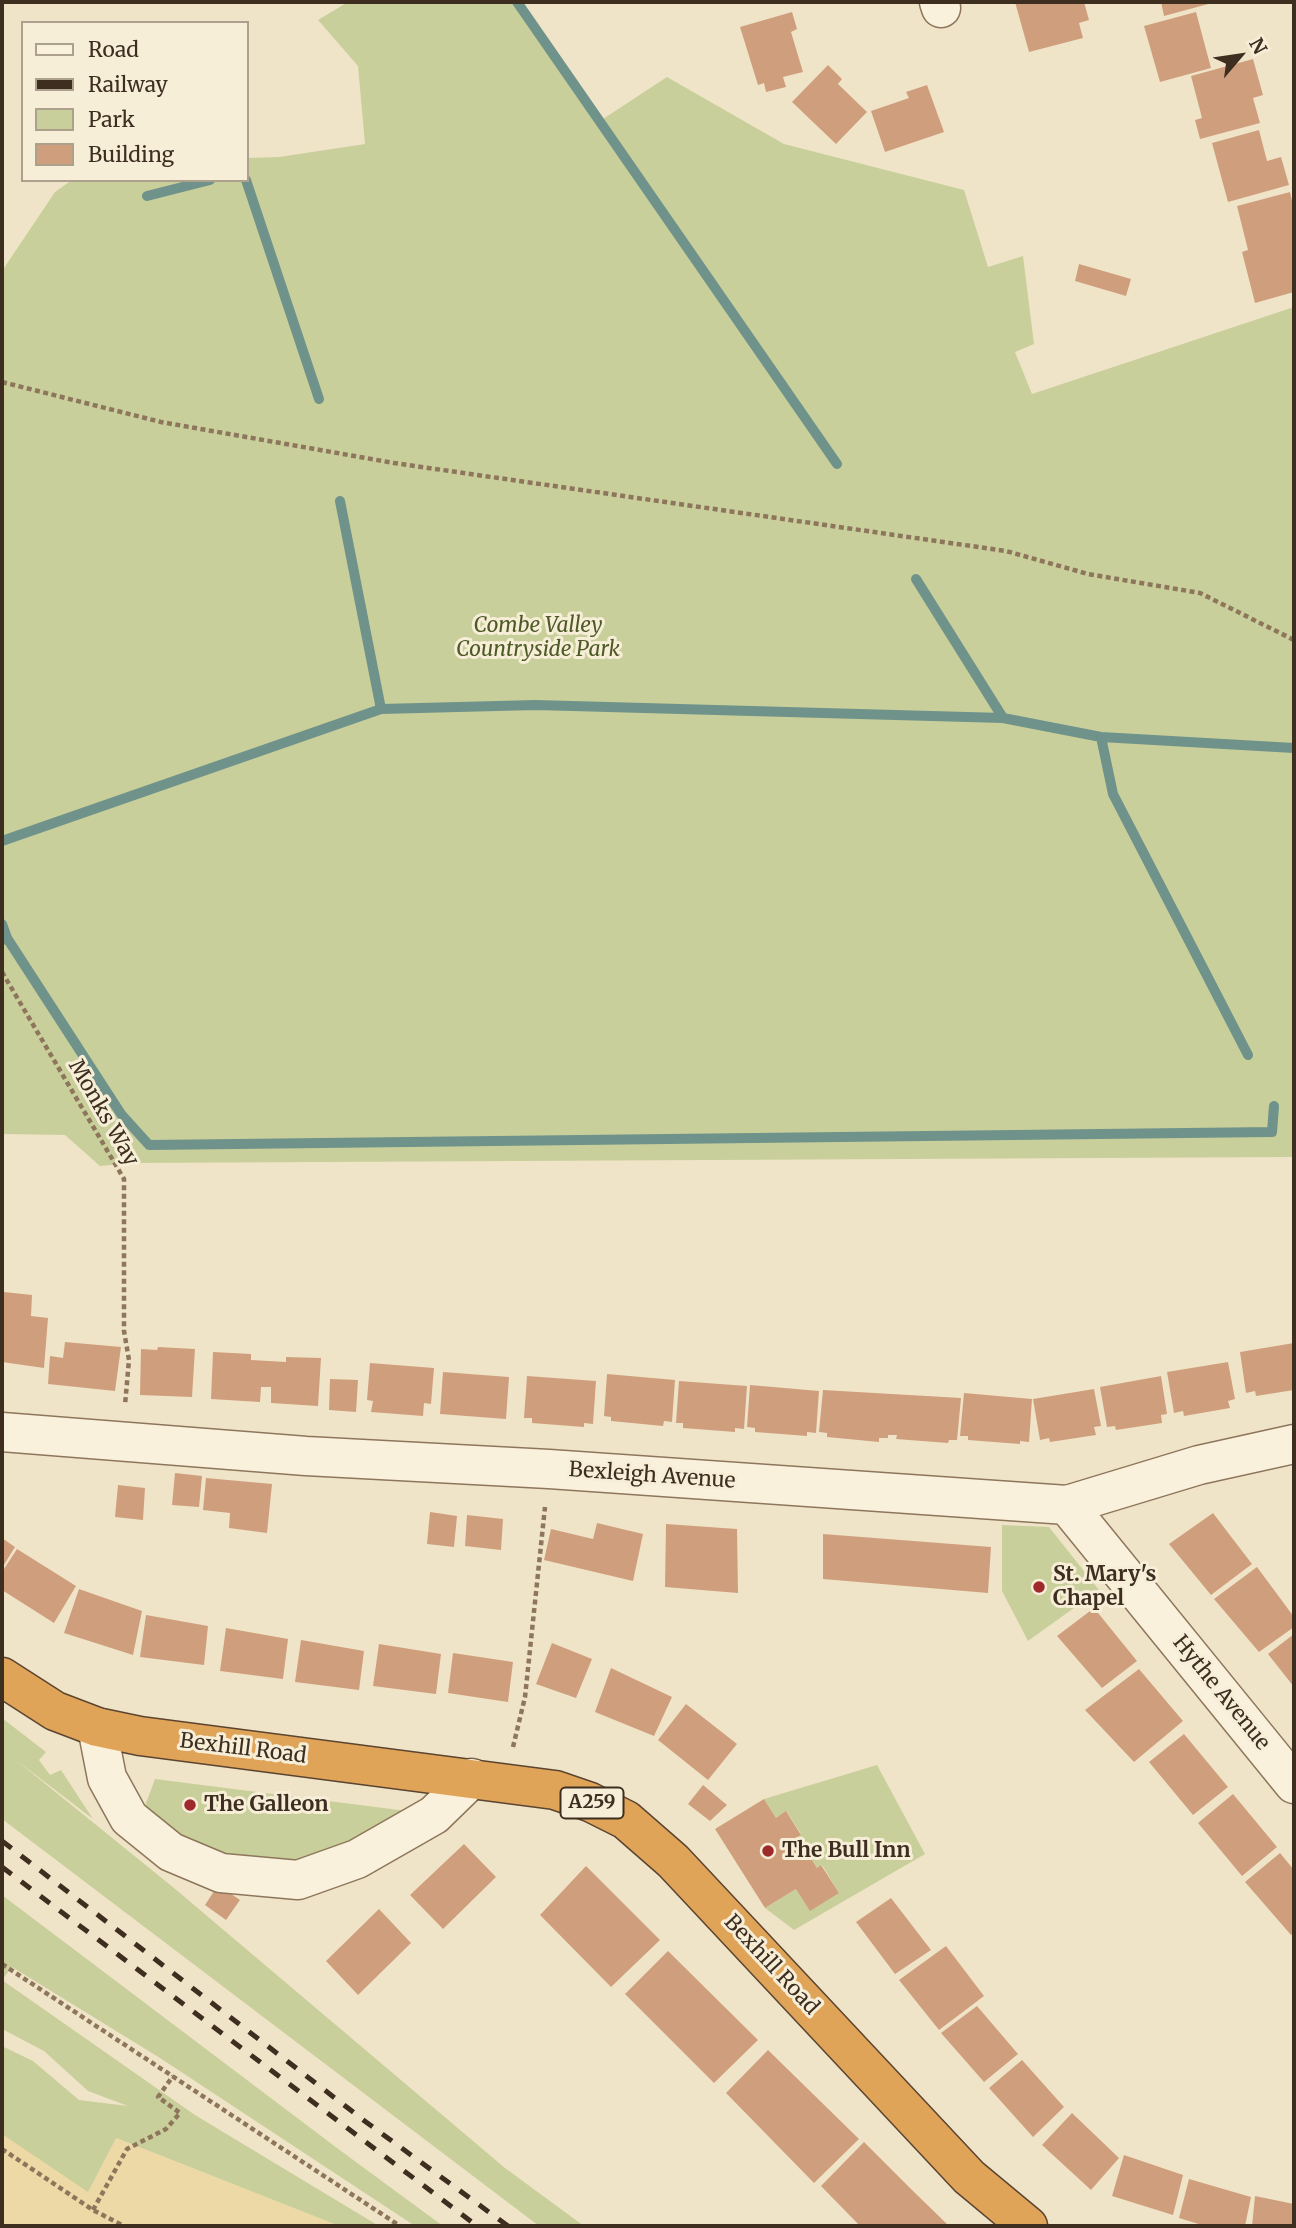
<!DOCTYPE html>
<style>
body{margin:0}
#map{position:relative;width:1296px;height:2228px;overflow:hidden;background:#f0e4c8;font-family:Merriweather,serif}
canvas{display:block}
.frame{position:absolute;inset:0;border:4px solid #3d2e20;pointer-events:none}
.legend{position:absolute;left:21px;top:21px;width:228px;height:161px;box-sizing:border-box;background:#f7eed8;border:2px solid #ada18e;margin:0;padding:9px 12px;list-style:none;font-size:21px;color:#3d2e20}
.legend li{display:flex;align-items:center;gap:14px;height:35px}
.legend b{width:35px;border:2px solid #ada18e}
.north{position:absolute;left:1205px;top:21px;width:70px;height:70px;-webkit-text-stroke:5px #f7eed8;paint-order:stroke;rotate:61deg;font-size:19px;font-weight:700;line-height:28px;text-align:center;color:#3d2e20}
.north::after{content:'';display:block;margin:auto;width:24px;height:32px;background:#3d2e20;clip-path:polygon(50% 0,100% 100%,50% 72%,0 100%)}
</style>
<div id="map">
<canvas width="1296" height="2228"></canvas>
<div class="frame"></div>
<ul class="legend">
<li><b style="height:9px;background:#faf1dc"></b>Road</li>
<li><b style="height:9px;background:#3d2e20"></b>Railway</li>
<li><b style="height:19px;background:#c9cf9b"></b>Park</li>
<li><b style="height:19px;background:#cf9f7d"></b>Building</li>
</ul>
<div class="north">N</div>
</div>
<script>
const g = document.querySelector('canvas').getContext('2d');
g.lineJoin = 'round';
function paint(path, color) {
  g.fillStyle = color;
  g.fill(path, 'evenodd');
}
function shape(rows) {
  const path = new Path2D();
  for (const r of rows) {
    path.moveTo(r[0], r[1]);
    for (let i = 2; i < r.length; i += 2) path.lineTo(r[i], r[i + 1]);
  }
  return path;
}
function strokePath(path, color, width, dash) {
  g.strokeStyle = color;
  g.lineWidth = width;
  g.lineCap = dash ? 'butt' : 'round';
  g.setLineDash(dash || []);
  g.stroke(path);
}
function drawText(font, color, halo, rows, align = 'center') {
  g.font = font + ' Merriweather,serif';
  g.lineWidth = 6;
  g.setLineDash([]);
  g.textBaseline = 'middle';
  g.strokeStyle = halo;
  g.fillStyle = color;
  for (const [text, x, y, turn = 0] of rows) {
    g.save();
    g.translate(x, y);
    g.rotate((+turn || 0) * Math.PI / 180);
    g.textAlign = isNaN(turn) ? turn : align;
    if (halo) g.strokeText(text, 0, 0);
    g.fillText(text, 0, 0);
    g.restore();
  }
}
const green = shape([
 [348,2,521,2,603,119,667,77,784,144,964,190,988,267,1023,256,1034,344,1015,352,1032,394,1294,307,1294,1157,131,1163,100,1166,65,1135,2,1134,2,271,55,192,72,180,247,180,247,158,279,157,365,144,358,66,318,20],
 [1002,1525,1049,1527,1099,1590,1028,1641,1002,1591],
 [2,1718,46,1752,39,1760,50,1775,61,1770,93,1819,16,1760,174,1888,505,2168,584,2226,539,2226,2,1819],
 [877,1765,925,1854,794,1930,765,1908,796,1889,839,1893,822,1865,817,1868,797,1837,801,1834,787,1812,776,1818,764,1799],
 [155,1779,407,1811,348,1846,296,1865,226,1858,180,1836,143,1811],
 [2,1895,341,2151,443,2226,415,2226,160,2058,12,1967,2,1980,195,2115,379,2226,339,2226,116,2138,192,2226,2,2226,2,2046,33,2061,79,2100,128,2106,88,2091,44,2051,2,2029]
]);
const sand = shape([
 [2,2134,88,2192,116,2138,339,2226,2,2226]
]);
const stream = shape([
 [517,2,837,464],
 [246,180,319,399],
 [147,196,210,180],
 [340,501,381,709],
 [916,579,1003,718],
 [1101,737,1113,794,1248,1055],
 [2,841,381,709,536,705,1003,718,1101,737,1294,748],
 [2,924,7,938,2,940],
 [7,938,121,1114,149,1145,1272,1132,1274,1106]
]);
const building = shape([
 [1015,2,1084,2,1089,20,1079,23,1083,38,1029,52],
 [1161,2,1212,2,1212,3,1164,16],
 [792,12,797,29,791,32,803,72,783,77,786,87,766,92,764,83,758,85,740,27],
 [1196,12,1211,68,1160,82,1144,26],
 [1253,59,1263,95,1253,98,1260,123,1200,139,1195,120,1202,118,1191,76],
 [828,65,842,79,838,84,867,112,836,144,792,102],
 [927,85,944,132,885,152,871,111,909,98,906,92],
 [1259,130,1267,161,1281,157,1289,185,1228,202,1212,143],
 [1290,192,1294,210,1294,292,1255,303,1242,252,1248,250,1237,206],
 [1079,264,1131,279,1126,296,1075,281],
 [4,1292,32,1295,31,1316,48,1318,44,1368,2,1362],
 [65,1342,121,1347,115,1391,48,1384,50,1356,63,1358],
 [1294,1343,1294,1390,1256,1396,1255,1391,1246,1393,1240,1352],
 [158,1347,195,1349,192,1397,140,1395,141,1349,157,1350],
 [213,1352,251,1354,251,1360,286,1362,286,1357,321,1358,318,1406,271,1403,271,1387,261,1387,260,1402,211,1399],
 [1228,1362,1235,1399,1228,1401,1230,1408,1184,1416,1183,1411,1174,1413,1167,1372],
 [370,1363,434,1368,431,1404,424,1403,423,1416,371,1412,373,1401,367,1400],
 [443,1372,509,1377,506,1419,440,1414],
 [607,1374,675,1380,672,1422,664,1421,663,1426,611,1421,611,1417,604,1416],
 [527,1376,596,1381,593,1424,584,1423,584,1427,532,1423,532,1418,524,1418],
 [1161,1376,1167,1414,1161,1415,1162,1423,1116,1430,1115,1426,1107,1427,1100,1387],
 [330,1379,358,1380,356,1412,329,1410],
 [679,1381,747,1386,744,1429,735,1428,735,1432,683,1428,683,1423,676,1423],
 [750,1385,819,1391,816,1433,807,1432,807,1436,755,1432,755,1428,747,1427],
 [1094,1389,1101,1426,1094,1427,1096,1435,1050,1442,1049,1438,1040,1440,1033,1399],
 [823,1390,961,1398,957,1440,949,1440,948,1443,896,1439,897,1435,888,1435,888,1438,879,1438,879,1442,827,1437,827,1433,819,1432],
 [964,1393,1032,1399,1029,1442,1020,1441,1020,1444,968,1440,968,1436,960,1436],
 [175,1473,202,1476,199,1507,172,1505],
 [206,1478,272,1484,267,1533,229,1528,230,1513,203,1510],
 [118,1485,145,1488,143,1520,115,1517],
 [430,1512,457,1516,454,1547,427,1544],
 [1213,1513,1252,1564,1211,1595,1169,1544],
 [467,1515,503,1519,501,1550,465,1546],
 [597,1523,643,1534,633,1581,544,1560,551,1529,593,1539],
 [666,1524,737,1529,738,1593,665,1587],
 [823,1534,991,1547,988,1593,823,1579],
 [2,1538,15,1547,2,1568],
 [17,1549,76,1586,54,1623,2,1590,2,1572],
 [1257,1567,1294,1617,1294,1627,1259,1652,1214,1599],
 [79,1589,142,1611,133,1655,64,1633],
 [1094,1608,1137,1661,1102,1688,1057,1636],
 [146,1615,208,1626,204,1665,140,1657],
 [226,1628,288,1639,283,1679,220,1671],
 [1294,1634,1294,1687,1268,1654],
 [301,1640,364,1651,359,1690,295,1682],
 [552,1643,592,1659,576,1698,536,1684],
 [379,1644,441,1654,436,1694,373,1686],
 [453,1653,513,1662,508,1702,448,1693],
 [611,1668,672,1697,654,1736,595,1712],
 [1139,1669,1183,1721,1134,1762,1085,1710],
 [686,1704,737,1744,708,1780,658,1740],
 [1184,1734,1228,1787,1193,1815,1149,1762],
 [703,1785,727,1805,710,1821,688,1804],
 [1233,1794,1277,1847,1242,1876,1198,1823],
 [764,1799,776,1818,786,1811,801,1835,797,1837,817,1868,821,1865,839,1893,810,1911,796,1889,765,1908,715,1829],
 [464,1844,496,1877,443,1929,410,1895],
 [1280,1853,1294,1870,1294,1932,1291,1935,1245,1882],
 [586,1866,660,1940,611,1987,540,1915],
 [218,1885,240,1900,226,1920,205,1905],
 [891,1898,931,1950,895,1974,856,1922],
 [379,1909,411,1943,358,1995,326,1961],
 [946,1946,984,1996,939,2030,899,1980],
 [668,1951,758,2040,714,2083,625,1994],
 [977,2006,1018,2054,984,2082,941,2033],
 [768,2050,859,2139,814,2183,726,2093],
 [1022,2060,1064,2107,1033,2137,989,2088],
 [1072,2113,1119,2158,1091,2190,1042,2145],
 [864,2142,911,2189,949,2226,860,2226,821,2186],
 [1124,2155,1183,2175,1173,2215,1112,2196],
 [1189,2179,1251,2197,1245,2226,1205,2226,1179,2218],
 [1255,2196,1294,2204,1294,2226,1252,2226]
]);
const path = shape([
 [2,382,161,422,394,463,1006,551,1088,574,1200,593,1294,640],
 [2,972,124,1179,124,1331,129,1360,125,1405],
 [513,1747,525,1697,545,1507],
 [2,1964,400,2226],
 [2,2149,93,2210,124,2226],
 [93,2210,127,2149,166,2129,180,2113,158,2097,173,2076]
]);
const minor = shape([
 [939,2,941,8],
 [2,1432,306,1456,549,1469,1067,1505,1199,1465,1294,1444],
 [1067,1505,1294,1784],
 [97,1727,107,1778,129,1818,171,1852,221,1873,298,1880,357,1859,434,1815,472,1778]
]);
const highway = shape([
 [2,1677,55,1711,97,1727,140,1736,555,1790,590,1802,626,1820,673,1861,969,2177,1028,2226]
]);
const rail = shape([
 [2,1841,366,2122,508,2226],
 [2,1867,477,2226]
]);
const markers = [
 [1039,1587,7,"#9e2a2b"],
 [190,1805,7,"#9e2a2b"],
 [768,1851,7,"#9e2a2b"]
];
const shields = [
 [592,1803,63]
];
const shieldNames = [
 ["A259",592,1803]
];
const parkNames = [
 ["Combe Valley",538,626],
 ["Countryside Park",538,650]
];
const streetNames = [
 ["Monks Way",103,1113,60],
 ["Bexleigh Avenue",652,1476,4],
 ["Hythe Avenue",1221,1693,51],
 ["Bexhill Road",243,1749,7],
 ["Bexhill Road",771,1965,47]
];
const poiNames = [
 ["St. Mary's",1053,1575],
 ["Chapel",1053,1599],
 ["The Galleon",204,1805],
 ["The Bull Inn",782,1851]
];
paint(green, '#c9cf9b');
paint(sand, '#ecd9a5');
strokePath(stream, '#6f938a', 10);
paint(building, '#cf9f7d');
strokePath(minor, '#8d765c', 41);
strokePath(highway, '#5b4430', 41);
strokePath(path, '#8d765c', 4.5, [5, 3.5]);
strokePath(minor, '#faf1dc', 38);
strokePath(highway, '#e0a458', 38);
strokePath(rail, '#3d2e20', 5, [12, 12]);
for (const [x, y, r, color] of markers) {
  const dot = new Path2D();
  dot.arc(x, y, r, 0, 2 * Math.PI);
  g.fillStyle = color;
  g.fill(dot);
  strokePath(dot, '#f7eed8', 2.5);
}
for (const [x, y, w] of shields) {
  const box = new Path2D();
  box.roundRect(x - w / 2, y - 15.5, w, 31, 5);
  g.fillStyle = '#f7eed8';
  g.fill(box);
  strokePath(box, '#3d2e20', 2);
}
drawText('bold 19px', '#3d2e20', null, shieldNames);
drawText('italic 21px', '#4d5a26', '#f7eed8', parkNames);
drawText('21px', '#3d2e20', '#f7eed8', streetNames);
drawText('bold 21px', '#3d2e20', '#f7eed8', poiNames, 'left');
</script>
